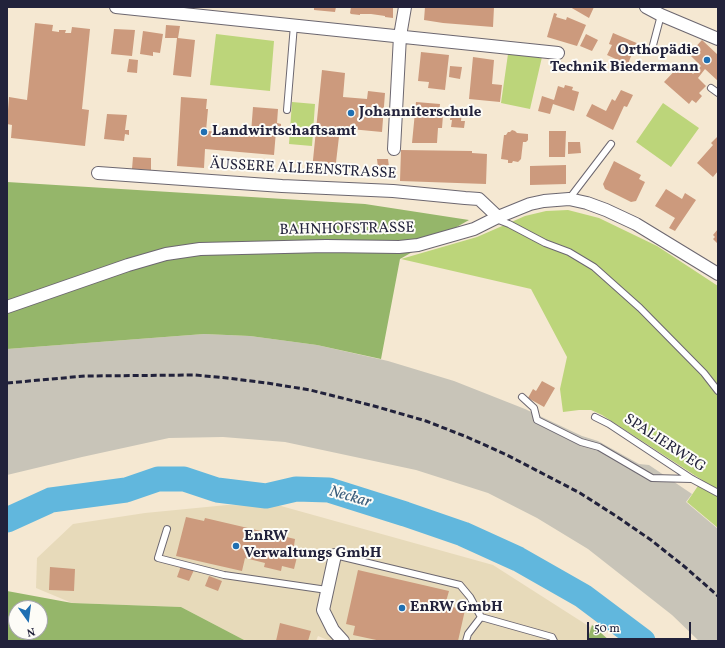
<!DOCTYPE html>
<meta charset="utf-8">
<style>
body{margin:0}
#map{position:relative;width:725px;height:648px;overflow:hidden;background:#f5e8d2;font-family:Vollkorn,serif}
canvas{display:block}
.frame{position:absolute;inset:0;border:8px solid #22223b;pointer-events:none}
.north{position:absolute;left:8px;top:600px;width:40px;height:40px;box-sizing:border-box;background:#fdfcf7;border:1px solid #a5a5ac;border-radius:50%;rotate:166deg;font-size:11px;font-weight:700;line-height:16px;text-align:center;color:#22223b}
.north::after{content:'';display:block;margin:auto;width:14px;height:18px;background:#1f6fb2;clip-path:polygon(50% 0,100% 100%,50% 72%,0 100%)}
.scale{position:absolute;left:587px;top:622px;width:104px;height:18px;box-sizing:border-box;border:2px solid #22223b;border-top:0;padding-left:5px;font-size:12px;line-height:14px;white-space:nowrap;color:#22223b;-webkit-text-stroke:3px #fdfcf7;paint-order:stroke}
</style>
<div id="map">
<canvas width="725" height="648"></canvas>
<div class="frame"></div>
<div class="north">N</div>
<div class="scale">50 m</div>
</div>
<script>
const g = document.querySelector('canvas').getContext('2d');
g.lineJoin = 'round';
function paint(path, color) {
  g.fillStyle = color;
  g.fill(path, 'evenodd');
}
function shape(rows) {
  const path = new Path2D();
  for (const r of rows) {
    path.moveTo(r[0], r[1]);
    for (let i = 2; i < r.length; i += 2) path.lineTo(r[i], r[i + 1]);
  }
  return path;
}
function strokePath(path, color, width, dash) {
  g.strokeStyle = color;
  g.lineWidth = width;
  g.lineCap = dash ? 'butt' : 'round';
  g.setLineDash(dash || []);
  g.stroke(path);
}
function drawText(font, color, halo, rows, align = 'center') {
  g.font = font + ' Vollkorn,serif';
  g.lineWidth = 4;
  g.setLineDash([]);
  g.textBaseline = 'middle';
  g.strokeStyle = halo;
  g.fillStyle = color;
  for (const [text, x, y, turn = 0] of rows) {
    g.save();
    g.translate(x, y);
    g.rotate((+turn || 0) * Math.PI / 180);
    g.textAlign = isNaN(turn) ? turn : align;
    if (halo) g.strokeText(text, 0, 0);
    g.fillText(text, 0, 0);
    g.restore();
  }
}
const built = shape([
 [227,505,281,506,493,565,601,634,598,641,330,641,318,636,316,641,246,641,181,607,72,603,36,588,37,558,73,524,145,513]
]);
const industrial = shape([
 [204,334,250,336,317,345,388,361,454,381,525,409,582,436,598,441,639,464,649,465,692,494,686,502,718,529,718,641,699,641,672,615,588,549,537,518,488,493,416,470,285,442,223,437,169,438,82,457,7,475,7,349]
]);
const green = shape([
 [216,34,274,41,270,91,210,85],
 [508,54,542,57,530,109,501,103],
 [292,102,315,104,312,146,289,144],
 [663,103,699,128,671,167,636,142],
 [568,210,599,218,657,246,718,286,718,528,687,502,702,480,602,415,591,410,579,410,563,412,560,389,567,357,531,289,401,259,477,237,525,216,546,211]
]);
const forest = shape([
 [7,182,365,204,469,220,400,259,381,359,317,345,250,336,204,334,7,349],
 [7,591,72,603,181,607,246,641,7,641],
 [16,608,40,608,40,632,16,632],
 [592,625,610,641,587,641]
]);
const river = shape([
 [7,520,51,500,126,490,158,479,184,479,217,490,266,496,296,489,329,490,405,514,463,534,518,559,583,596,643,641]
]);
const building = shape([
 [314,7,336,7,335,12,314,10],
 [351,7,393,7,393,18,385,17,385,16,371,14,360,14,360,15,351,14,350,13],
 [425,7,494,7,493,27,443,23,424,20],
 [570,7,594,7,589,18],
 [554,13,557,14,556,17,566,20,567,17,586,25,577,46,547,37],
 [35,23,53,25,52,31,59,32,59,30,66,30,65,33,71,33,72,27,90,29,82,109,89,110,85,146,11,138,12,125,7,124,9,97,27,100],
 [166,25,180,26,178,38,195,40,191,77,173,75,177,38,165,38],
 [114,29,135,30,132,56,111,54],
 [143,31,163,34,160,53,153,52,153,56,140,54],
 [613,33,639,44,635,55,632,54,627,66,618,62,618,60,607,55,612,45,609,44],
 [586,34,598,40,592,51,580,46],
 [702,40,718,55,718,81,705,69,698,78,706,86,699,93,702,96,696,103,692,100,689,104,664,82,682,63,693,74,701,66,689,54],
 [421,52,449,55,445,90,428,88,429,82,418,81],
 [473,57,494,60,492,84,502,85,500,102,469,99],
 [129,59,138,60,137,73,127,72],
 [450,66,462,67,460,79,449,77],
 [322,70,345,73,343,97,367,99,368,91,385,93,382,132,340,128,335,171,312,170],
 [565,85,573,87,572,90,579,92,574,111,553,104,550,114,538,111,542,96,554,100,558,86,564,88],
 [621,90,633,95,627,107,624,106,613,130,586,116,592,104,606,111,612,99,615,101],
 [181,97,207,99,206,109,208,109,206,131,251,133,253,107,278,109,277,123,281,124,281,131,276,131,274,155,205,149,204,168,177,166],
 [416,102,440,104,439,114,443,115,442,128,438,128,437,143,412,143],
 [451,110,462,111,461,121,465,121,464,128,451,127,452,120,450,120],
 [107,114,127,115,125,130,129,130,129,135,125,134,124,141,104,139],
 [512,130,515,131,517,133,528,134,528,140,526,142,523,142,521,159,518,162,513,161,512,163,508,163,508,160,501,159,504,135,506,135,508,132,510,132],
 [549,131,566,131,565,157,549,157],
 [718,136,718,171,713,177,697,163,713,145,711,143],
 [568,142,580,142,581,153,568,154],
 [401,150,472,151,472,153,487,154,486,184,400,181],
 [133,157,151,158,151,170,132,169],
 [377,159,388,159,389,167,378,168],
 [614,161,641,175,639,179,645,182,636,201,631,202,605,189,603,184],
 [566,165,566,184,530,185,530,166],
 [666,189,682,199,685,193,696,200,675,231,669,228,675,218,655,206],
 [718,229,718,244,713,239,715,237,713,235],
 [542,381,555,388,544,407,528,398,533,389,536,391],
 [186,517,204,521,205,518,295,539,293,552,298,553,294,569,282,566,281,571,264,567,265,563,245,558,242,571,176,556],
 [181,566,194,570,189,581,177,577],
 [50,567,75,569,74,591,49,590],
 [358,570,449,591,445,605,465,610,458,641,381,641,353,635,355,626,346,624],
 [209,576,222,581,218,591,205,586],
 [280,623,311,631,308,641,276,641]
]);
const service = shape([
 [652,49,661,15],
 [711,88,718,93],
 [287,110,294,25],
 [569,199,611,144],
 [496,219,509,224,545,243,569,252,594,267,640,308,704,373,718,391],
 [522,397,534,408,537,420,581,442,599,447,652,478,692,479],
 [595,417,609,424,692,479,718,493],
 [167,529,158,558,224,575,327,590],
 [335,555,460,585,470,597,481,617,552,637,554,641],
 [466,641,468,634,481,617]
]);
const minor = shape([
 [116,7,558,53],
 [646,7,661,15,718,39],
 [394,149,400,36,405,7],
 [98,173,282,186,393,191,465,198,479,199,498,217],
 [7,307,128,265,166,254,200,249,326,246,399,247,418,245,474,229,498,217,530,204,544,201,569,199,587,203,606,210,636,224,718,274],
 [335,555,323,610,333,630,343,641]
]);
const rail = shape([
 [7,383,85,376,195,375,227,378,267,383,310,390,374,406,426,421,467,437,507,455,580,493,616,516,651,540,685,567,718,596]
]);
const markers = [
 [707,60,4,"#1f6fb2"],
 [351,113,4,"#1f6fb2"],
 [204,132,4,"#1f6fb2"],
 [236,546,4,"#1f6fb2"],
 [402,608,4,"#1f6fb2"]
];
const poiNames = [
 ["Orthopädie",699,51,"right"],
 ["Technik Biedermann",699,68,"right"],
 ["Johanniterschule",359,113],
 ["Landwirtschaftsamt",212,132],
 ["EnRW",244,537],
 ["Verwaltungs GmbH",244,554],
 ["EnRW GmbH",410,608]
];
const streetNames = [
 ["ÄUSSERE ALLEENSTRASSE",303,170,3],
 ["BAHNHOFSTRASSE",347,230,-1],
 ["SPALIERWEG",664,444,33]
];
const waterNames = [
 ["Neckar",350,498,16]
];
paint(built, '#e7daba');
paint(industrial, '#c8c4b8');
paint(green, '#bcd57a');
paint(forest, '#95b66a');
strokePath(river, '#61b7dd', 25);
paint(building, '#cc9a7d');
strokePath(service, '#6c6770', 8);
strokePath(minor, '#6c6770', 14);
strokePath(service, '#fff', 6);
strokePath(minor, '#fff', 12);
strokePath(rail, '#22223b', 3, [6, 3]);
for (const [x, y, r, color] of markers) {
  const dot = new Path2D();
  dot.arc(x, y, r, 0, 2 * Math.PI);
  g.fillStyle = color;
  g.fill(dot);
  strokePath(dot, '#fdfcf7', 1.5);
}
drawText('bold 15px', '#22223b', '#fdfcf7', poiNames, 'left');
drawText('15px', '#22223b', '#fdfcf7', streetNames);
drawText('italic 16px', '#3b5e7c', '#fdfcf7', waterNames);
</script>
